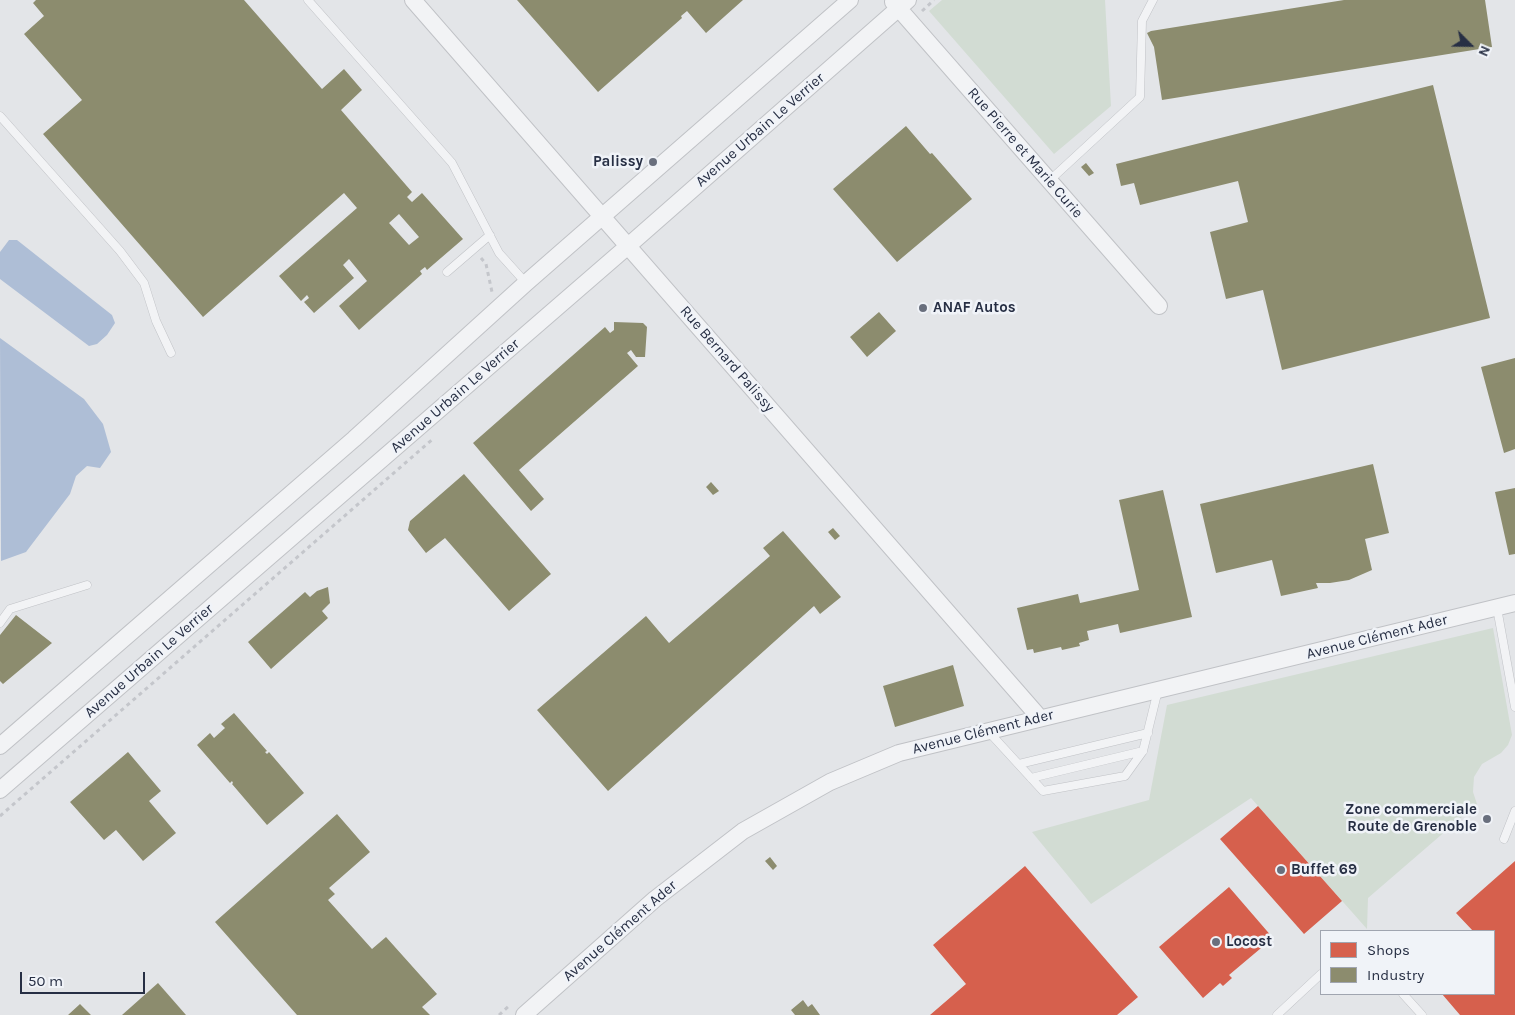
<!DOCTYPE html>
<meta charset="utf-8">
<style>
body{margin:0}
#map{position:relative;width:1515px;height:1015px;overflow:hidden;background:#e3e5e8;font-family:Karla,sans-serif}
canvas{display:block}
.legend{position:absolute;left:1320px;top:930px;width:175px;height:65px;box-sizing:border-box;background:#f0f3f8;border:1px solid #a0a5b0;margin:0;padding:6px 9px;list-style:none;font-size:15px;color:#272f44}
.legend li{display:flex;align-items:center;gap:10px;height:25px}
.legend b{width:25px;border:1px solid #a0a5b0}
.north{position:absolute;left:1445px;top:20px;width:50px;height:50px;-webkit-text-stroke:4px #f0f3f8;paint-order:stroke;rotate:113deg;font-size:14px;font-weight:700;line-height:20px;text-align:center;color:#272f44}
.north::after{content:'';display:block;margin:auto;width:18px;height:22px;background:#272f44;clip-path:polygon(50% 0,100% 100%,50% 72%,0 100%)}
.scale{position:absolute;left:20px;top:972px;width:125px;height:22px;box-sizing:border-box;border:2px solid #272f44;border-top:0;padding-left:6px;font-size:15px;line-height:18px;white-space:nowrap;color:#272f44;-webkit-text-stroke:4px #f0f3f8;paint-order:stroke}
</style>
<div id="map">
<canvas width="1515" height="1015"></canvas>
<ul class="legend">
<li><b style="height:14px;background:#d6604d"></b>Shops</li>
<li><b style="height:14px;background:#8c8c6e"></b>Industry</li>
</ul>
<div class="north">N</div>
<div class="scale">50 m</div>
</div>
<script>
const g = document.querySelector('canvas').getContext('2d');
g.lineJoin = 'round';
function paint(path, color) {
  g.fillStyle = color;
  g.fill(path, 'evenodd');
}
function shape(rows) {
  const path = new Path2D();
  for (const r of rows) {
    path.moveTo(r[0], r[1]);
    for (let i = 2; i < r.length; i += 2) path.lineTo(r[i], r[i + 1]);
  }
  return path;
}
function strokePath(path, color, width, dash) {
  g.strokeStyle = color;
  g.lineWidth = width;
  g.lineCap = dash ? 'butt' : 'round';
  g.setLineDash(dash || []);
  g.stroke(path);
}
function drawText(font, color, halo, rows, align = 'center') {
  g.font = font + ' Karla,sans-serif';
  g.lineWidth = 5;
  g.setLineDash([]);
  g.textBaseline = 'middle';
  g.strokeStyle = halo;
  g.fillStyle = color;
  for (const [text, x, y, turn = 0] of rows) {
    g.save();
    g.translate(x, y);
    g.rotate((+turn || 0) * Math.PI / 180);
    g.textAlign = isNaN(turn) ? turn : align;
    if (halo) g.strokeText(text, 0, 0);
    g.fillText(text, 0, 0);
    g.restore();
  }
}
const green = shape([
 [942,0,1105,0,1111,106,1054,154,929,11],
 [1493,628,1512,735,1508,745,1501,753,1482,764,1474,777,1473,792,1477,804,1368,898,1367,929,1251,798,1091,904,1032,832,1149,800,1167,705]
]);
const water = shape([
 [9,240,17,240,112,315,115,323,107,335,97,344,89,346,0,279,0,252],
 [0,338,84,399,103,424,111,452,100,468,87,466,76,476,70,494,26,552,1,561]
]);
const shops = shape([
 [1258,806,1342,901,1304,934,1220,839],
 [1515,861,1515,1015,1460,1015,1442,994,1494,994,1494,931,1473,931,1456,913],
 [1025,866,1138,997,1117,1015,930,1015,966,984,933,945],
 [1229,887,1273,938,1229,975,1232,978,1223,986,1220,983,1203,998,1159,947]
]);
const industry = shape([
 [36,0,244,0,322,89,344,69,362,90,341,110,412,192,407,197,412,202,422,193,463,239,427,270,425,267,420,271,422,274,359,330,339,306,367,281,349,259,343,265,354,278,314,313,304,302,309,298,307,295,301,301,279,276,357,208,344,193,203,317,43,134,82,100,24,34,44,16,33,3],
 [399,214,419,237,409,245,389,223],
 [517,0,743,0,706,33,687,11,681,16,682,18,598,92],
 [1344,0,1485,0,1492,47,1162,100,1154,47,1147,33,1151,31],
 [1433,85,1490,318,1282,370,1263,290,1226,299,1210,232,1248,222,1238,181,1140,205,1134,183,1121,186,1116,164],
 [906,126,930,154,932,153,972,199,897,262,833,189],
 [1086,163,1094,173,1089,176,1081,167],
 [879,312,896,331,867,357,850,337],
 [614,322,643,323,647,327,645,357,636,357,631,350,627,353,638,366,519,470,544,499,531,511,473,443,605,327,610,333,614,330],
 [1515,358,1515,449,1504,453,1481,367],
 [1373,464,1389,533,1365,539,1372,570,1349,580,1330,583,1316,583,1318,588,1281,596,1272,560,1216,573,1200,504],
 [464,474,551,574,509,611,445,538,426,553,408,530,410,521],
 [711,482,719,491,713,495,706,487],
 [1515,488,1515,554,1509,555,1495,492],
 [1163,490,1192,617,1120,633,1118,624,1087,631,1089,640,1079,643,1080,646,1062,650,1061,647,1034,653,1033,649,1027,650,1017,608,1078,594,1080,603,1139,590,1119,500],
 [833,528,840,536,835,540,828,532],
 [783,531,841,597,820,614,814,606,608,791,537,710,646,616,669,643,770,556,763,548],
 [328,587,330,603,322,611,328,618,271,669,248,642,305,592,310,597,317,591],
 [16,615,52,643,3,684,0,681,0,635],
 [953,665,964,706,895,727,883,686],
 [234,713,267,751,265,752,267,754,269,752,304,793,267,825,232,784,233,783,232,781,230,783,197,745,210,733,214,738,225,728,221,724],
 [128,752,161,791,149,801,176,833,143,861,116,830,104,840,70,802],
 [337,814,370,852,329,888,335,894,328,900,372,949,386,937,437,994,422,1007,430,1015,297,1015,215,922],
 [770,857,777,866,773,870,765,861],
 [158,983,186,1015,122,1015],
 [803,1000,808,1007,812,1004,820,1015,795,1015,791,1010],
 [80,1004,91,1015,68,1015]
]);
const path = shape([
 [922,11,934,0],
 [481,258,486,264,492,292],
 [0,816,434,438],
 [499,1015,510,1005]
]);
const service = shape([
 [308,0,452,163,499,253,526,283],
 [0,116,120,251,144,283,156,321,171,353],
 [1049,181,1140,97,1142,21,1153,0],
 [447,272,490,235],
 [1497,608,1515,707],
 [0,623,10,609,87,585],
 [988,731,1043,791,1125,776,1143,751,1158,690],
 [1019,764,1148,733],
 [1031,778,1143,751],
 [1504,839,1515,811],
 [1403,994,1422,1015],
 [1277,1015,1321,974]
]);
const minor = shape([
 [413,0,1040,718],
 [893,2,1159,306],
 [0,746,354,439,526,283,850,0],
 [0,790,628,246,908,0],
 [524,1015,655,899,743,831,830,782,899,753,1515,603]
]);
const markers = [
 [653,162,5,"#696f7d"],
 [923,308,5,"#696f7d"],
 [1487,819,5,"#696f7d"],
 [1281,870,5,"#696f7d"],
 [1216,942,5,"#696f7d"]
];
const streetNames = [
 ["Avenue Urbain Le Verrier",760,130,-41],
 ["Rue Pierre et Marie Curie",1025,153,49],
 ["Rue Bernard Palissy",727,359,49],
 ["Avenue Urbain Le Verrier",455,396,-41],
 ["Avenue Clément Ader",1377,637,-14],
 ["Avenue Urbain Le Verrier",149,661,-41],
 ["Avenue Clément Ader",983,732,-14],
 ["Avenue Clément Ader",620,931,-41]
];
const poiNames = [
 ["Palissy",643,162,"right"],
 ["ANAF Autos",933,308],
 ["Zone commerciale",1477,810,"right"],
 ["Route de Grenoble",1477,827,"right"],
 ["Buffet 69",1291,870],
 ["Locost",1226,942]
];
paint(green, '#d2dcd3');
paint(water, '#aebed6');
paint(shops, '#d6604d');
paint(industry, '#8c8c6e');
strokePath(service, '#c0c2c6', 9);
strokePath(minor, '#c0c2c6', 18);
strokePath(path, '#c4c6cb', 3, [4, 4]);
strokePath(service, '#f2f3f5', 8);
strokePath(minor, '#f2f3f5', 16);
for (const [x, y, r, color] of markers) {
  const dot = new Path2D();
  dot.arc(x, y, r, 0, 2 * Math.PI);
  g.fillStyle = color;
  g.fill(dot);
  strokePath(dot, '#f0f3f8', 2);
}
drawText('15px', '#272f44', '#f0f3f8', streetNames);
drawText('bold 15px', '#272f44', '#f0f3f8', poiNames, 'left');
</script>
